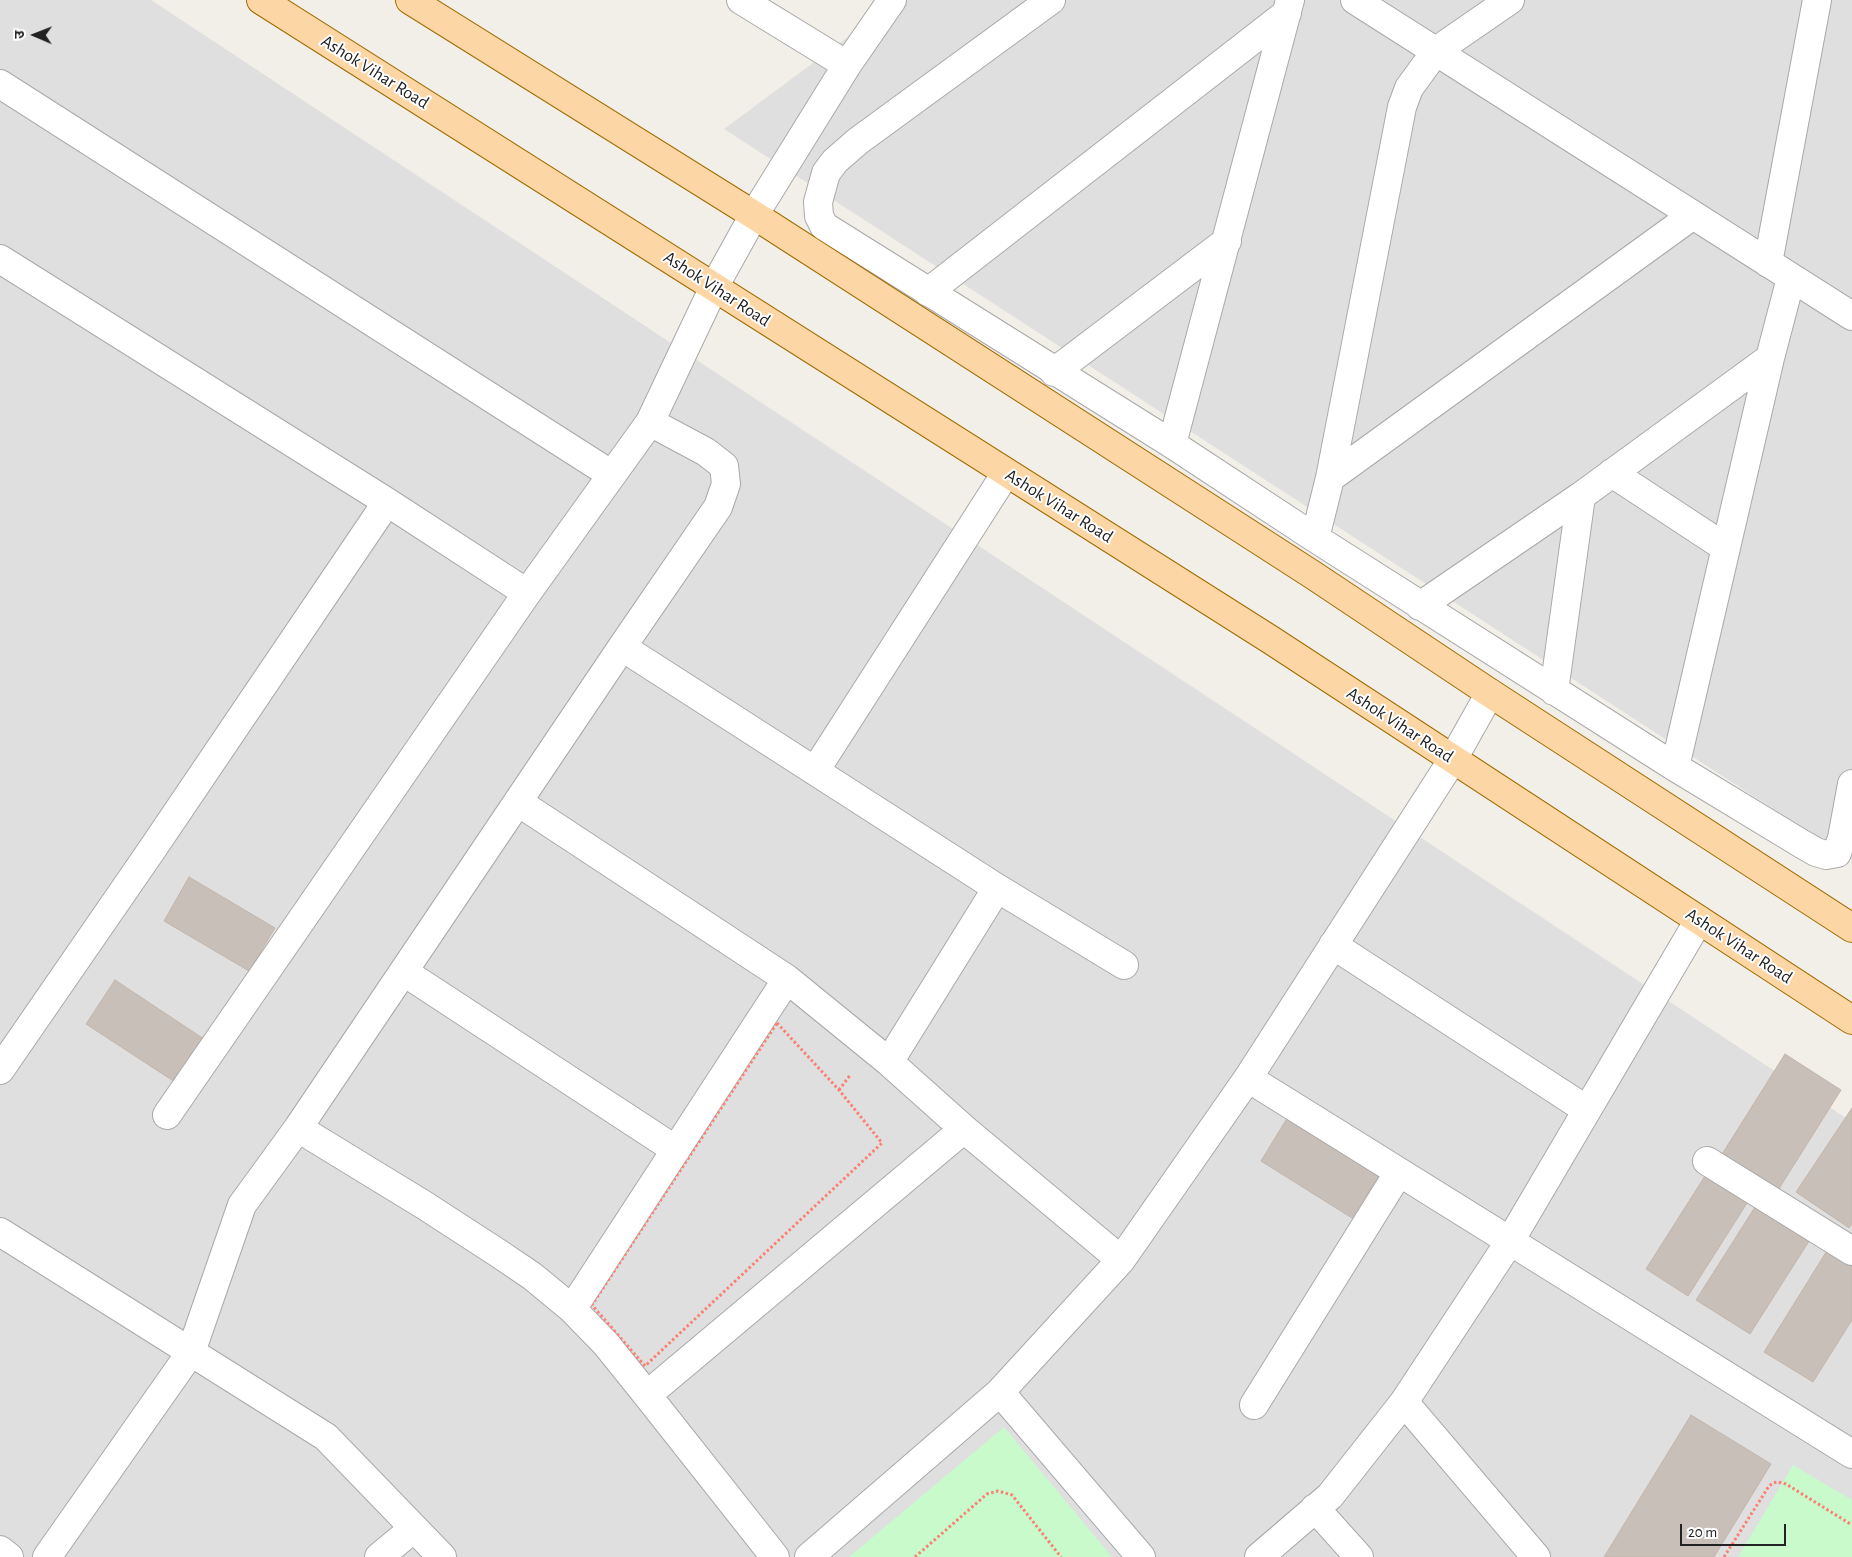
<!DOCTYPE html>
<meta charset="utf-8">
<style>
body{margin:0}
#map{position:relative;width:1852px;height:1557px;overflow:hidden;background:#f2efe9;font-family:"Alegreya Sans","Noto Sans Devanagari",sans-serif}
canvas{display:block}
.north{position:absolute;left:10px;top:10px;width:50px;height:50px;-webkit-text-stroke:4px #fff;paint-order:stroke;rotate:271deg;font-size:14px;font-weight:700;line-height:20px;text-align:center;color:#222}
.north::after{content:'';display:block;margin:auto;width:18px;height:22px;background:#222;clip-path:polygon(50% 0,100% 100%,50% 72%,0 100%)}
.scale{position:absolute;left:1680px;top:1524px;width:106px;height:22px;box-sizing:border-box;border:2px solid #222;border-top:0;padding-left:6px;font-size:15px;line-height:18px;white-space:nowrap;color:#222;-webkit-text-stroke:4px #fff;paint-order:stroke}
</style>
<div id="map">
<canvas width="1852" height="1557"></canvas>
<div class="north">उ</div>
<div class="scale">20 m</div>
</div>
<script>
const g = document.querySelector('canvas').getContext('2d');
g.lineJoin = 'round';
function paint(path, color) {
  g.fillStyle = color;
  g.fill(path, 'evenodd');
}
function shape(rows) {
  const path = new Path2D();
  for (const r of rows) {
    path.moveTo(r[0], r[1]);
    for (let i = 2; i < r.length; i += 2) path.lineTo(r[i], r[i + 1]);
  }
  return path;
}
function strokePath(path, color, width, dash) {
  g.strokeStyle = color;
  g.lineWidth = width;
  g.lineCap = dash ? 'butt' : 'round';
  g.setLineDash(dash || []);
  g.stroke(path);
}
function drawText(font, color, halo, rows, align = 'center') {
  g.font = font + ' "Alegreya Sans",sans-serif';
  g.lineWidth = 4;
  g.setLineDash([]);
  g.textBaseline = 'middle';
  g.strokeStyle = halo;
  g.fillStyle = color;
  for (const [text, x, y, turn = 0] of rows) {
    g.save();
    g.translate(x, y);
    g.rotate((+turn || 0) * Math.PI / 180);
    g.textAlign = isNaN(turn) ? turn : align;
    if (halo) g.strokeText(text, 0, 0);
    g.fillText(text, 0, 0);
    g.restore();
  }
}
const residential = shape([
 [0,0,151,0,1852,1122,1852,1557,0,1557],
 [898,0,1852,0,1852,860,724,129]
]);
const park = shape([
 [1004,1427,1112,1557,849,1557],
 [1793,1465,1852,1500,1852,1557,1738,1557]
]);
const building = shape([
 [189,877,275,928,249,971,164,921,189,877],
 [115,980,210,1043,181,1086,86,1024,115,980],
 [1785,1054,1841,1090,1775,1195,1719,1159,1785,1054],
 [1852,1108,1852,1224,1849,1228,1796,1192,1852,1108],
 [1289,1115,1381,1172,1352,1218,1261,1161,1289,1115],
 [1705,1176,1747,1203,1688,1296,1646,1269,1705,1176],
 [1757,1204,1811,1238,1750,1334,1696,1300,1757,1204],
 [1828,1249,1852,1264,1852,1320,1813,1382,1764,1352,1828,1249],
 [1691,1415,1771,1464,1714,1557,1604,1557,1691,1415]
]);
const path = shape([
 [777,1023,839,1090,882,1143,645,1366,592,1305,777,1023],
 [839,1090,851,1074],
 [915,1557,987,1494,998,1491,1012,1495,1061,1557],
 [1724,1557,1769,1486,1773,1483,1778,1482,1786,1484,1852,1525]
]);
const minor = shape([
 [741,0,847,65],
 [1051,0,858,141,835,161,826,173,818,202,819,216,824,226,1172,444,1315,538,1675,767,1802,844,1816,852,1826,855,1837,853,1842,838,1852,784],
 [1355,0,1852,316],
 [0,84,612,475],
 [0,259,387,502,527,593],
 [1768,263,1817,0],
 [928,292,1287,13],
 [1054,372,1227,241],
 [1172,444,1290,0],
 [1612,473,1726,548],
 [1330,478,1693,215],
 [1315,538,1330,478,1402,107,1409,88,1436,51,1510,0],
 [1420,606,1581,496,1770,358],
 [622,647,997,888,1124,965],
 [1554,691,1581,496],
 [1675,767,1770,358,1791,278],
 [815,771,1006,473],
 [518,802,787,979,889,1062,964,1129,1121,1260],
 [1333,945,1587,1110],
 [404,972,676,1150],
 [889,1062,997,888],
 [0,1070,151,851,387,502],
 [1248,1078,1852,1454],
 [167,1115,527,593,650,422,714,287,754,215,847,65,892,0],
 [298,1128,424,1205,498,1253,532,1276,572,1309,606,1344,647,1395,775,1557],
 [1707,1161,1852,1251],
 [0,1232,326,1437,442,1557],
 [572,1309,787,979],
 [1000,1392,1141,1557],
 [647,1395,964,1129],
 [1404,1402,1536,1557],
 [1254,1405,1399,1172],
 [1315,1508,1359,1557],
 [0,1550,9,1557],
 [47,1557,191,1352,242,1205,298,1128,622,647,718,507,726,484,724,466,706,452,650,422],
 [379,1557,414,1528],
 [809,1557,1000,1392,1121,1260,1248,1078,1453,759,1490,693],
 [1259,1557,1330,1496,1404,1402,1510,1241,1699,920]
]);
const major = shape([
 [261,0,1271,640,1852,1020],
 [410,0,754,215,1313,575,1490,693,1852,928]
]);
const streetNames = [
 ["Ashok Vihar Road",375,72,32],
 ["Ashok Vihar Road",717,289,33],
 ["Ashok Vihar Road",1059,506,32],
 ["Ashok Vihar Road",1400,725,33],
 ["Ashok Vihar Road",1739,946,33]
];
paint(residential, '#e0dfdf');
paint(park, '#c8facc');
paint(building, '#c7bfb8');
strokePath(building, '#c4b6ab', 1);
strokePath(minor, '#a9a9a9', 30);
strokePath(major, '#a06b00', 30);
strokePath(path, '#fa8072', 3, [2.5, 2.5]);
strokePath(minor, '#fff', 28);
strokePath(major, '#fcd6a4', 28);
drawText('18px', '#222', '#fff', streetNames);
</script>
